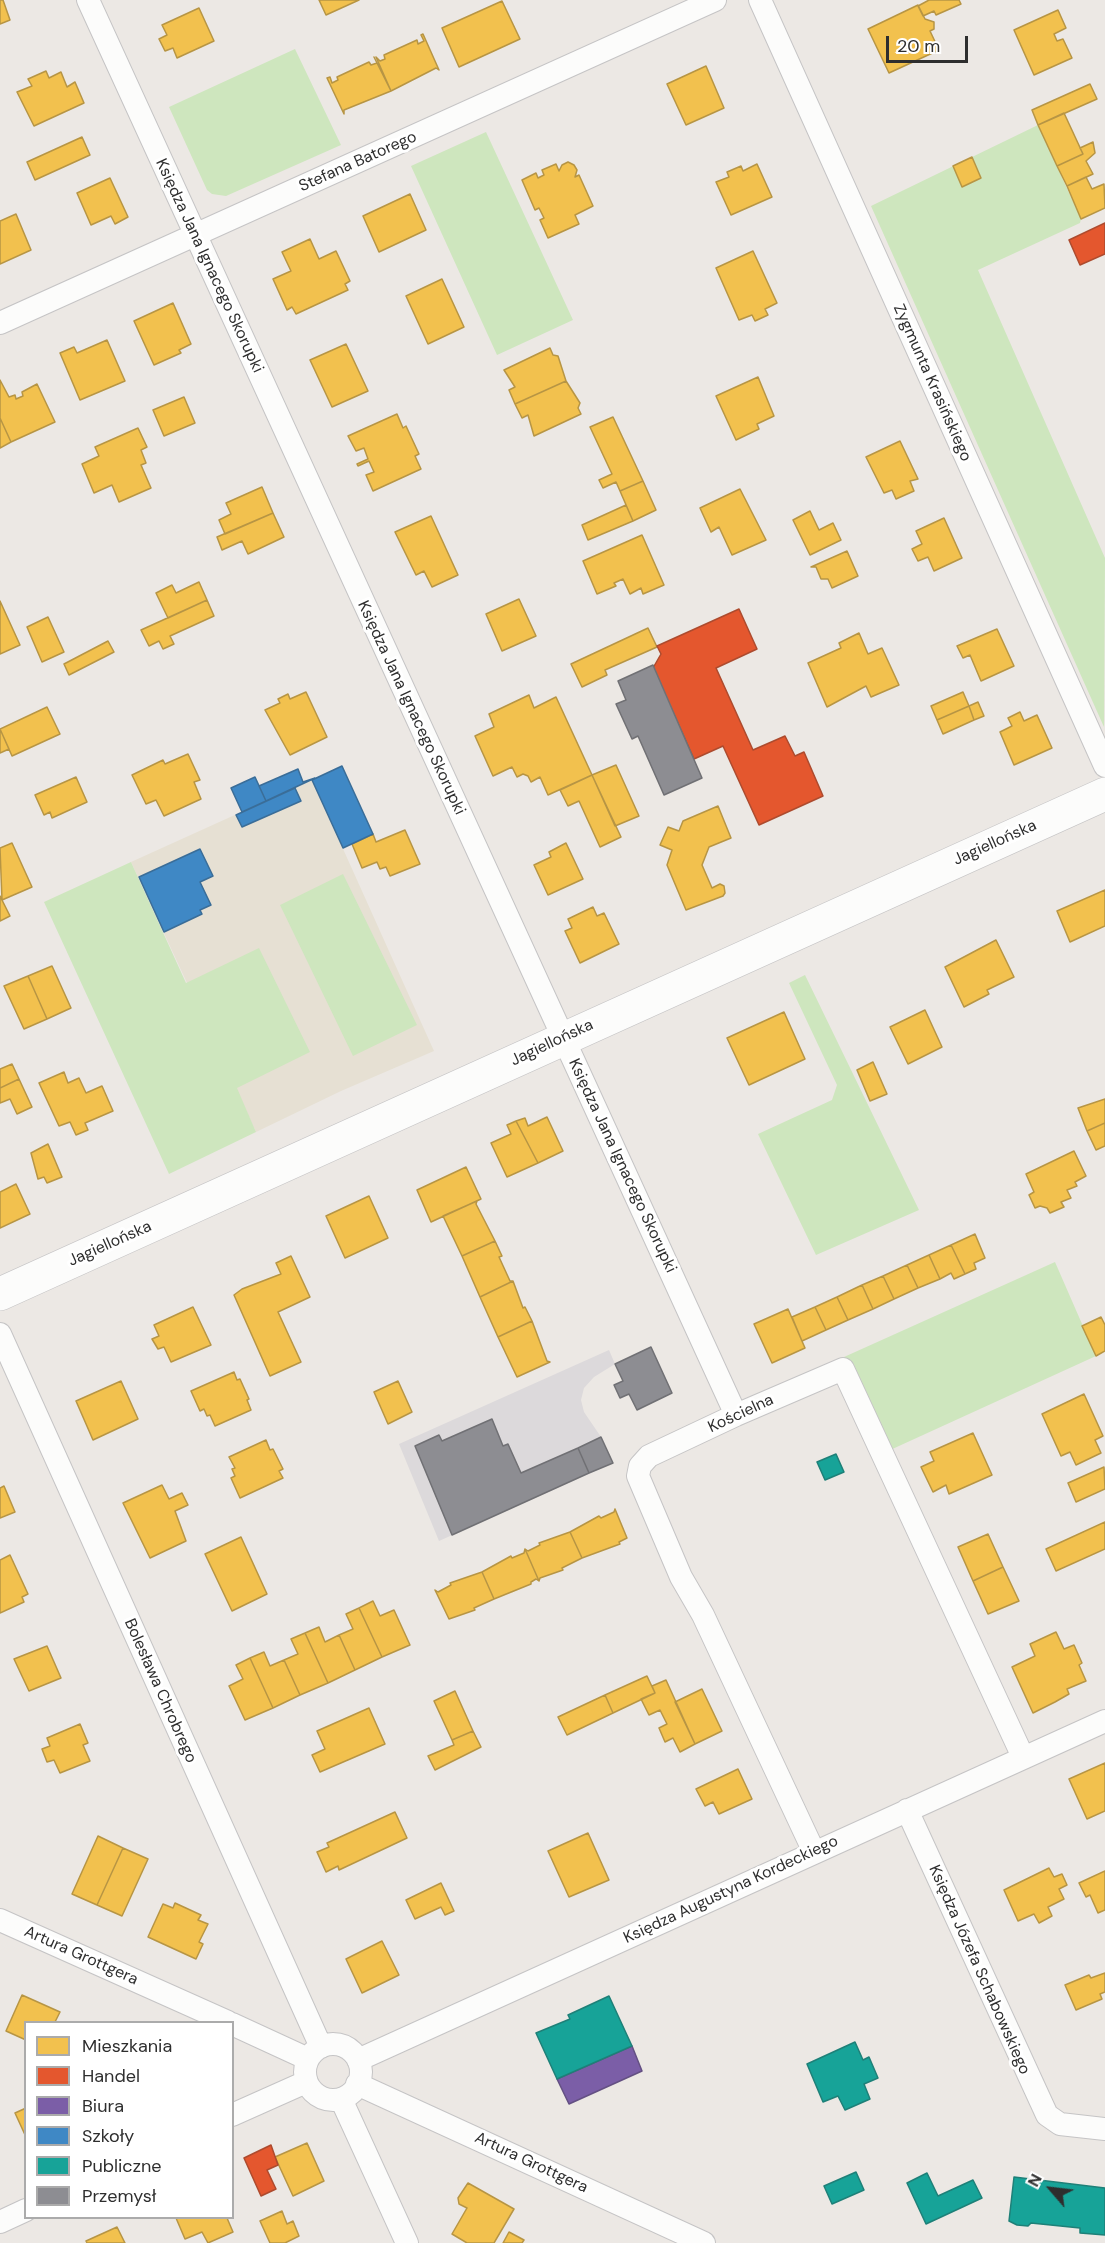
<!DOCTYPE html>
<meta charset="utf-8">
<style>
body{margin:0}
#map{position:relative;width:1105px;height:2243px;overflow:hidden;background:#ece8e4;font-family:"DM Sans",sans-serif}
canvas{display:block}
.legend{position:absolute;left:24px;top:2021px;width:210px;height:198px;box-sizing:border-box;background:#fff;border:2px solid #ababab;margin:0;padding:8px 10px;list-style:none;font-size:18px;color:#2e2e2e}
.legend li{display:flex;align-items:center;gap:12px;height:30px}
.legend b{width:30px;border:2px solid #ababab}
.north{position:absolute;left:1021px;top:2159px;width:60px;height:60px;-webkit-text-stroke:4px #fff;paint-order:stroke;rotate:298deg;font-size:16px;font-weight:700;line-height:24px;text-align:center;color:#2e2e2e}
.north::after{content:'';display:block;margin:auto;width:21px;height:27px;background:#2e2e2e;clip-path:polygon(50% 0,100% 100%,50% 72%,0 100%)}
.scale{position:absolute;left:886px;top:36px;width:82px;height:27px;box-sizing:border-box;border:3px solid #2e2e2e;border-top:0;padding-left:8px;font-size:18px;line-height:21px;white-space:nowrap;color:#2e2e2e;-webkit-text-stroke:4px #fff;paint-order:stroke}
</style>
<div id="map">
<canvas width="1105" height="2243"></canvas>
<ul class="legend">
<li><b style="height:16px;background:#f2c14e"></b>Mieszkania</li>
<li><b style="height:16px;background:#e4572e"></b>Handel</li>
<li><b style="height:16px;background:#7b5ea7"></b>Biura</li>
<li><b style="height:16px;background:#3f88c5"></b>Szkoły</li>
<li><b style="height:16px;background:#17a398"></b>Publiczne</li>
<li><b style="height:16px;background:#8d8d92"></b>Przemysł</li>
</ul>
<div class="north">N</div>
<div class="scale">20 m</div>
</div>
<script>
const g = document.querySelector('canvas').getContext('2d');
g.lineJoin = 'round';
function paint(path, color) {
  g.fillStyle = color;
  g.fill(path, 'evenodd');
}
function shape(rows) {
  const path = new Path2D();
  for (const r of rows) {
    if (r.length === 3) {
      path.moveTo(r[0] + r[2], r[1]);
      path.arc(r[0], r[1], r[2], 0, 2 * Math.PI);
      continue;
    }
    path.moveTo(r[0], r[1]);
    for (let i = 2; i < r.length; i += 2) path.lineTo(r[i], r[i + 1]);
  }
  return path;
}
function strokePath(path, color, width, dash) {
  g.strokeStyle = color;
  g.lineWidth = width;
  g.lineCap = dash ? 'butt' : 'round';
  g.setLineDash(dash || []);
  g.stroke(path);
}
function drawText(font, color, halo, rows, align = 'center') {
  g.font = font + ' "DM Sans",sans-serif';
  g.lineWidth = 6;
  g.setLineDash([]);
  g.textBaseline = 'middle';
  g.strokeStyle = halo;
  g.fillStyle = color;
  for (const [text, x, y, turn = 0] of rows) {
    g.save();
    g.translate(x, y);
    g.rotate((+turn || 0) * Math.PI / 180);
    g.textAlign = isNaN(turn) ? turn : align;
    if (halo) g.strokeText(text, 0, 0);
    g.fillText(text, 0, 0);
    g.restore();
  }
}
const industrial = shape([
 [609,1350,615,1364,594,1377,584,1388,581,1400,584,1412,601,1437,613,1463,439,1541,399,1444]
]);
const education = shape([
 [312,780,434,1051,341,1091,256,1132,131,862]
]);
const green = shape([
 [295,49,341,145,226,196,212,194,207,190,169,107],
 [1038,125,1081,219,1080,223,978,270,1105,558,1104,727,871,206],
 [486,132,573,320,497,355,411,166],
 [131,862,186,983,259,948,310,1052,237,1088,256,1132,169,1174,44,902],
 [343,874,417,1025,353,1056,280,905],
 [805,975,919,1210,816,1255,758,1134,832,1100,837,1085,789,983],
 [1055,1262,1096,1356,888,1451,844,1357]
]);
const homes = shape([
 [0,0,3,0,10,20,0,24,0,0],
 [319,0,359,0,326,15,319,0],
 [929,0,959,0,961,4,936,15,934,11,923,16,918,6,929,0],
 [502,1,520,39,459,67,442,28,502,1],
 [918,5,925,19,934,22,934,29,930,31,939,50,889,73,868,29,918,5],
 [199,8,214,41,177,58,173,48,165,51,159,39,167,35,162,25,199,8],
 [1058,10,1066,28,1054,34,1057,41,1063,39,1072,58,1034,75,1014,30,1058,10],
 [423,34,439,70,436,68,391,91,376,57,380,61,385,59,384,55,417,40,418,44,424,41,421,35,423,34],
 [374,57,391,91,344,110,344,114,327,78,330,77,332,83,338,80,337,77,369,62,371,65,377,63,374,57],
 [706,66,724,108,686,125,667,84,706,66],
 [46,71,49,78,61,72,67,87,75,82,84,103,34,126,17,92,32,86,28,79,46,71],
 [1090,84,1097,99,1038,125,1032,110,1090,84],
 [1064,113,1083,154,1057,166,1038,125,1064,113],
 [82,137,90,155,35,180,27,162,82,137],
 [1093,142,1095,153,1086,161,1093,174,1067,186,1057,166,1083,154,1080,148,1093,142],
 [972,157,981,178,962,187,953,166,972,157],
 [568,162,574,165,577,170,575,177,579,175,593,206,575,215,579,224,548,238,540,220,544,218,539,208,535,210,522,180,536,173,538,178,544,175,542,170,556,164,559,171,562,165,568,162],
 [757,164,772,197,731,215,716,182,729,177,727,172,741,166,743,171,757,164],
 [1086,177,1092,189,1104,184,1105,208,1081,219,1067,186,1086,177],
 [110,178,128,217,115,224,111,216,91,225,77,193,110,178],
 [410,194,426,230,379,252,363,216,410,194],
 [16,214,31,250,0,264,0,221,16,214],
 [310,239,319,259,336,251,350,281,345,284,348,290,296,314,292,307,287,310,273,279,291,271,282,252,310,239],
 [753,251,777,303,765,309,768,315,755,321,752,315,739,320,716,268,753,251],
 [442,279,464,327,428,344,406,296,442,279],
 [173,303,191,344,179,350,181,353,154,365,134,321,173,303],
 [107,340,125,381,80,400,60,353,74,347,77,353,107,340],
 [346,344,368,391,332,407,310,360,346,344],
 [550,348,553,355,558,356,566,381,515,404,509,390,515,387,504,370,550,348],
 [758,377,774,416,757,424,759,429,736,440,716,396,758,377],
 [0,380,9,397,15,395,16,399,23,396,22,392,37,384,55,422,11,442,0,418,0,380],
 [566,381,580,403,578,408,581,414,534,436,528,415,522,418,515,404,566,381],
 [184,397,195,423,164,436,153,410,184,397],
 [397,414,403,428,406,426,419,454,415,456,421,469,373,491,366,475,374,472,369,461,358,466,357,464,368,459,364,448,356,451,348,436,397,414],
 [613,417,643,481,620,491,616,482,603,488,599,480,612,474,590,427,613,417],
 [0,418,11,442,0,448,0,418],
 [138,428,147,447,141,450,146,463,141,465,151,488,119,502,112,485,94,493,82,464,99,456,95,447,138,428],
 [900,441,918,479,910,481,914,491,896,499,892,490,884,493,866,457,900,441],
 [643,481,656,510,633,521,620,491,643,481],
 [262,487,273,513,225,534,219,520,231,514,226,503,262,487],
 [740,489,766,540,732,555,719,527,711,532,700,508,740,489],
 [626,505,633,521,588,540,582,525,626,505],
 [810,511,819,530,833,523,841,540,810,555,793,520,810,511],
 [273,513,284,537,248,554,242,541,222,550,217,537,273,513],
 [431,516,458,575,432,587,424,571,416,575,395,532,431,516],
 [944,518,962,558,934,571,928,557,918,561,912,549,922,544,916,531,944,518],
 [642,535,664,585,643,594,641,588,630,594,623,579,614,583,616,586,597,594,583,561,642,535],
 [847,551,858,576,832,588,828,579,821,579,816,567,811,567,847,551],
 [199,582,207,600,168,618,156,593,172,585,176,593,199,582],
 [519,599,536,636,502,651,486,614,519,599],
 [207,600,214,616,170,636,174,644,163,649,159,641,149,646,141,630,207,600],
 [0,601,20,645,0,654,0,601],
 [48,617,64,652,42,662,27,627,48,617],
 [648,628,657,647,605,670,607,675,582,687,571,664,648,628],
 [997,629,1014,666,981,681,970,655,963,658,957,646,997,629],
 [859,633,868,654,882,648,899,685,871,697,866,686,827,707,808,663,841,648,839,643,859,633],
 [108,641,114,652,69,675,64,664,108,641],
 [306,692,327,737,290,755,265,710,280,703,278,699,288,694,290,699,306,692],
 [963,692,969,706,937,720,931,706,963,692],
 [529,695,534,708,556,697,592,775,548,795,540,777,531,782,528,776,523,774,517,777,512,767,493,776,475,736,494,727,489,714,529,695],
 [978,702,984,716,974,720,969,706,978,702],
 [969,706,974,720,943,734,937,720,969,706],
 [47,707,60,734,12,756,0,729,47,707],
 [1020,712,1024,721,1037,715,1052,748,1014,765,1000,732,1012,726,1008,718,1020,712],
 [0,729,9,749,0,753,0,729],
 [188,754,200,780,194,782,201,799,164,816,156,800,146,804,132,775,163,760,165,764,188,754],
 [616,765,639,816,615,826,592,775,616,765],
 [592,775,621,837,600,847,579,801,568,806,560,790,592,775],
 [76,777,87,802,52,818,50,812,44,815,35,795,76,777],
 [718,806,731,838,709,847,702,865,712,888,720,884,724,886,725,893,723,896,686,910,667,865,672,850,660,845,668,827,679,831,683,821,718,806],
 [405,830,420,864,390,876,386,867,380,869,377,862,362,868,352,844,373,834,376,842,405,830],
 [12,843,32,887,2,900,0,848,12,843],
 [566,843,583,879,548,895,534,865,551,857,549,852,566,843],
 [1105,890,1105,926,1070,942,1057,911,1105,890],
 [0,896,10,916,0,921,0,896],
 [593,907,597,916,604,913,619,944,580,963,565,931,572,928,568,919,593,907],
 [996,940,1014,977,987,990,989,994,964,1007,945,967,996,940],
 [52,966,71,1008,47,1019,28,976,52,966],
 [28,976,47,1019,24,1029,4,986,28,976],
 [925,1010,942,1047,908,1064,890,1027,925,1010],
 [784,1012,805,1059,749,1085,727,1038,784,1012],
 [873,1062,887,1094,870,1101,857,1070,873,1062],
 [12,1064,19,1079,0,1088,0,1069,12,1064],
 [64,1072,68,1083,79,1078,86,1093,102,1086,113,1111,85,1123,88,1130,76,1135,70,1122,59,1126,39,1083,64,1072],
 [19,1079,32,1107,17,1114,10,1099,0,1103,0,1088,19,1079],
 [1105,1099,1105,1123,1087,1131,1078,1108,1105,1099],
 [547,1117,563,1151,538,1163,516,1121,525,1118,528,1126,547,1117],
 [516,1121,538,1163,507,1177,491,1143,511,1134,507,1125,516,1121],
 [1105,1123,1105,1146,1096,1150,1087,1131,1105,1123],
 [48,1144,62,1177,47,1183,44,1177,38,1179,31,1153,48,1144],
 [1074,1151,1086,1176,1075,1182,1077,1186,1067,1190,1071,1198,1061,1202,1064,1207,1050,1213,1047,1208,1040,1206,1035,1208,1029,1195,1034,1192,1026,1174,1074,1151],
 [466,1167,481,1199,431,1222,417,1190,466,1167],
 [16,1184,30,1214,0,1228,0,1192,16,1184],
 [369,1196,388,1238,345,1258,326,1216,369,1196],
 [477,1201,476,1204,495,1241,462,1256,443,1216,477,1201],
 [975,1234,985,1258,974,1263,976,1269,965,1274,951,1245,975,1234],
 [495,1241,502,1256,499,1257,510,1281,513,1281,480,1297,462,1256,495,1241],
 [951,1245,965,1274,954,1279,951,1273,940,1279,929,1255,951,1245],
 [929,1255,940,1279,918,1288,907,1265,929,1255],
 [291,1256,310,1297,278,1312,301,1362,270,1376,234,1295,242,1289,281,1274,276,1263,291,1256],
 [907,1265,918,1288,894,1299,883,1276,907,1265],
 [883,1276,894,1299,873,1309,862,1285,883,1276],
 [513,1281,523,1308,525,1307,532,1321,498,1337,480,1297,513,1281],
 [862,1285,873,1309,848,1320,837,1297,862,1285],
 [837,1297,848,1320,826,1330,815,1307,837,1297],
 [193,1307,211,1345,171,1362,164,1347,158,1349,152,1339,159,1336,154,1325,193,1307],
 [815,1307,826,1330,802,1341,792,1317,815,1307],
 [788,1309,805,1348,772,1363,754,1324,788,1309],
 [1101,1317,1105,1325,1105,1351,1096,1356,1082,1326,1101,1317],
 [532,1321,547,1361,550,1362,517,1377,498,1337,532,1321],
 [234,1372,237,1380,240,1379,249,1399,247,1400,251,1410,215,1426,210,1415,207,1416,204,1409,200,1411,191,1391,234,1372],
 [121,1381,138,1419,93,1440,76,1401,121,1381],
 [398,1381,412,1412,388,1424,374,1392,398,1381],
 [1084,1394,1103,1436,1095,1440,1101,1453,1076,1465,1070,1452,1061,1456,1042,1414,1084,1394],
 [973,1433,992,1475,949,1494,946,1485,933,1492,921,1467,934,1461,930,1452,973,1433],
 [266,1440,270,1450,273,1449,283,1469,279,1471,283,1478,240,1498,231,1478,235,1476,232,1469,235,1468,229,1457,266,1440],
 [1104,1467,1105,1489,1076,1502,1068,1483,1104,1467],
 [162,1485,169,1499,182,1493,188,1505,175,1511,186,1541,150,1558,123,1503,162,1485],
 [4,1486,15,1512,0,1518,0,1488,4,1486],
 [615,1509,627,1538,619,1542,620,1544,582,1558,570,1532,599,1516,601,1518,614,1512,615,1509],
 [1105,1522,1105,1549,1056,1571,1046,1549,1105,1522],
 [570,1532,582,1558,562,1568,563,1570,540,1578,539,1581,525,1549,528,1551,540,1545,539,1543,570,1532],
 [988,1534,1003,1567,973,1581,958,1547,988,1534],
 [241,1537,267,1594,232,1611,205,1554,241,1537],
 [525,1549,539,1581,536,1579,531,1582,531,1584,494,1599,482,1572,511,1556,512,1558,524,1553,525,1549],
 [10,1555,28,1594,22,1597,24,1602,0,1613,0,1560,10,1555],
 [1003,1567,1019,1601,988,1614,973,1581,1003,1567],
 [482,1572,494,1599,474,1608,475,1610,449,1619,435,1590,438,1592,451,1585,450,1583,482,1572],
 [373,1601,380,1616,394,1610,410,1645,382,1657,359,1608,373,1601],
 [359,1608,382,1657,355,1670,339,1635,353,1629,346,1614,359,1608],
 [319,1627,325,1642,339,1635,355,1670,328,1683,305,1633,319,1627],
 [1056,1632,1064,1649,1074,1645,1082,1663,1079,1665,1086,1681,1067,1689,1069,1694,1055,1702,1033,1713,1012,1667,1035,1656,1030,1644,1056,1632],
 [305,1633,328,1683,300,1695,284,1660,298,1654,291,1639,305,1633],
 [47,1646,61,1678,29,1691,14,1659,47,1646],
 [264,1652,270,1666,284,1660,300,1695,273,1708,250,1658,264,1652],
 [250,1658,273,1708,245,1720,229,1686,243,1679,236,1665,250,1658],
 [647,1676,655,1693,613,1713,605,1695,647,1676],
 [666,1680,695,1744,680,1752,673,1738,665,1742,659,1728,667,1724,660,1710,649,1715,641,1699,655,1693,652,1686,666,1680],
 [702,1689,722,1731,695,1744,675,1702,702,1689],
 [455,1691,473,1731,452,1740,434,1701,455,1691],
 [605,1695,613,1713,567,1735,558,1717,605,1695],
 [369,1708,385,1744,320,1772,312,1755,325,1749,317,1731,369,1708],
 [80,1724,88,1743,83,1745,90,1761,60,1773,54,1760,47,1762,42,1749,50,1746,47,1738,80,1724],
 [473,1731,481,1747,435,1770,428,1756,454,1745,452,1740,473,1731],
 [1105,1763,1105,1811,1087,1819,1069,1779,1105,1763],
 [738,1769,752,1799,719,1814,713,1802,705,1806,696,1789,738,1769],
 [395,1812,407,1838,339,1870,338,1866,326,1872,317,1852,329,1847,327,1843,395,1812],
 [588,1833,609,1880,569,1897,548,1851,588,1833],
 [98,1836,123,1848,97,1905,72,1894,98,1836],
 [123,1848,148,1859,122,1916,97,1905,123,1848],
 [1049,1868,1054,1877,1062,1874,1067,1885,1059,1889,1064,1899,1048,1907,1052,1916,1039,1923,1034,1914,1018,1921,1004,1890,1049,1868],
 [1105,1871,1105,1910,1098,1913,1090,1895,1086,1897,1079,1883,1105,1871],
 [441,1883,454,1911,445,1915,441,1907,415,1919,406,1900,441,1883],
 [175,1903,201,1915,198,1920,208,1924,199,1942,203,1944,196,1959,148,1937,163,1904,173,1908,175,1903],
 [382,1941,399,1975,362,1993,346,1959,382,1941],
 [1105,1973,1105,1992,1100,1994,1102,1999,1076,2010,1065,1985,1089,1975,1091,1978,1105,1973],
 [22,1995,60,2012,55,2022,26,2022,26,2040,6,2031,22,1995],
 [26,2108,26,2137,15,2113,26,2108],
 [307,2143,324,2181,293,2196,275,2157,307,2143],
 [468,2183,514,2209,494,2243,467,2243,452,2234,467,2208,459,2204,458,2198,468,2183],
 [282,2211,287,2224,293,2221,299,2236,285,2243,270,2243,260,2221,282,2211],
 [176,2218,227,2218,233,2232,208,2243,202,2232,185,2239,176,2218],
 [117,2227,125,2243,87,2243,86,2241,117,2227],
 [509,2232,524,2240,522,2243,503,2243,509,2232]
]);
const shops = shape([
 [1105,223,1105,254,1080,265,1069,240,1105,223],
 [739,609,757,649,716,668,753,750,785,736,795,756,804,752,823,796,759,825,723,746,694,759,653,668,661,654,657,646,739,609],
 [271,2145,278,2165,267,2170,276,2189,261,2196,244,2158,271,2145]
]);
const offices = shape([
 [632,2046,642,2071,569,2104,557,2079,632,2046]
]);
const schools = shape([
 [342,766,373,834,343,848,312,780,342,766],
 [298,769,303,782,315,778,266,801,259,786,298,769],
 [255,777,266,801,242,812,231,788,255,777],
 [295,788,301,801,242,827,236,815,295,788],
 [200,849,213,876,200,882,211,905,200,910,202,914,164,932,139,877,200,849]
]);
const public = shape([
 [836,1454,844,1472,825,1480,817,1462,836,1454],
 [609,1996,632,2046,557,2079,536,2033,570,2019,568,2015,609,1996],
 [855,2042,863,2060,869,2057,878,2078,864,2084,870,2099,845,2110,838,2096,823,2102,807,2064,855,2042],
 [856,2172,864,2190,832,2204,824,2186,856,2172],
 [927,2173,938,2196,973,2180,982,2198,926,2224,907,2183,927,2173],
 [1014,2177,1105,2188,1105,2235,1080,2233,1080,2228,1031,2223,1028,2226,1017,2225,1009,2221,1014,2177]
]);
const industry = shape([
 [653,665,702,778,664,795,638,736,632,739,616,704,626,700,618,681,653,665],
 [651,1347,672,1393,637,1410,629,1394,620,1398,614,1385,623,1381,615,1364,651,1347],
 [492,1419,503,1446,508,1444,521,1473,578,1448,589,1473,452,1535,415,1446,439,1435,442,1441,492,1419],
 [601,1437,613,1463,589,1473,578,1448,601,1437]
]);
const street = shape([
 [88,0,736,1415],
 [760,0,1105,766],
 [0,323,715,0],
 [0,1334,321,2047],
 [907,1810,1047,2115,1060,2124,1105,2129],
 [814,1852,703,1615,681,1577,638,1476,640,1466,649,1456,736,1415,843,1369,1023,1757],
 [0,1920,228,2022],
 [232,2024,308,2059],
 [333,2072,28],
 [358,2060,1105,1721],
 [357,2084,704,2243],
 [341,2099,407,2243],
 [232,2115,306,2082],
 [0,2222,26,2210]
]);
const secondary = shape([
 [0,1294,1105,794]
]);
const streetNames = [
 ["Stefana Batorego",358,162,-24],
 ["Księdza Jana Ignacego Skorupki",209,266,65],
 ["Zygmunta Krasińskiego",932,383,66],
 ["Księdza Jana Ignacego Skorupki",411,708,65],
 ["Jagiellońska",995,843,-24],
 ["Jagiellońska",552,1043,-25],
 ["Księdza Jana Ignacego Skorupki",622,1166,65],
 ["Jagiellońska",110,1244,-24],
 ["Kościelna",741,1414,-25],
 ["Bolesława Chrobrego",160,1691,66],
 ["Księdza Augustyna Kordeckiego",731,1890,-25],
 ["Artura Grottgera",81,1956,24],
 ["Księdza Józefa Schabowskiego",979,1970,66],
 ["Artura Grottgera",531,2163,25]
];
paint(industrial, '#dcd9db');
paint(education, '#e6e0d3');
paint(green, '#cee6be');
paint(homes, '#f2c14e');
strokePath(homes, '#b79544', 1.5);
paint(shops, '#e4572e');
strokePath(shops, '#ad4b2e', 1.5);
paint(offices, '#7b5ea7');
strokePath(offices, '#645083', 1.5);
paint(schools, '#3f88c5');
strokePath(schools, '#3a6d98', 1.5);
paint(public, '#17a398');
strokePath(public, '#1e8078', 1.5);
paint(industry, '#8d8d92');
strokePath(industry, '#707074', 1.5);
strokePath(street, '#c5c4c5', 24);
strokePath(secondary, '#c5c4c5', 34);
strokePath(street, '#fcfcfb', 22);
strokePath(secondary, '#fcfcfb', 33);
drawText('16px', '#2e2e2e', '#fff', streetNames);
</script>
